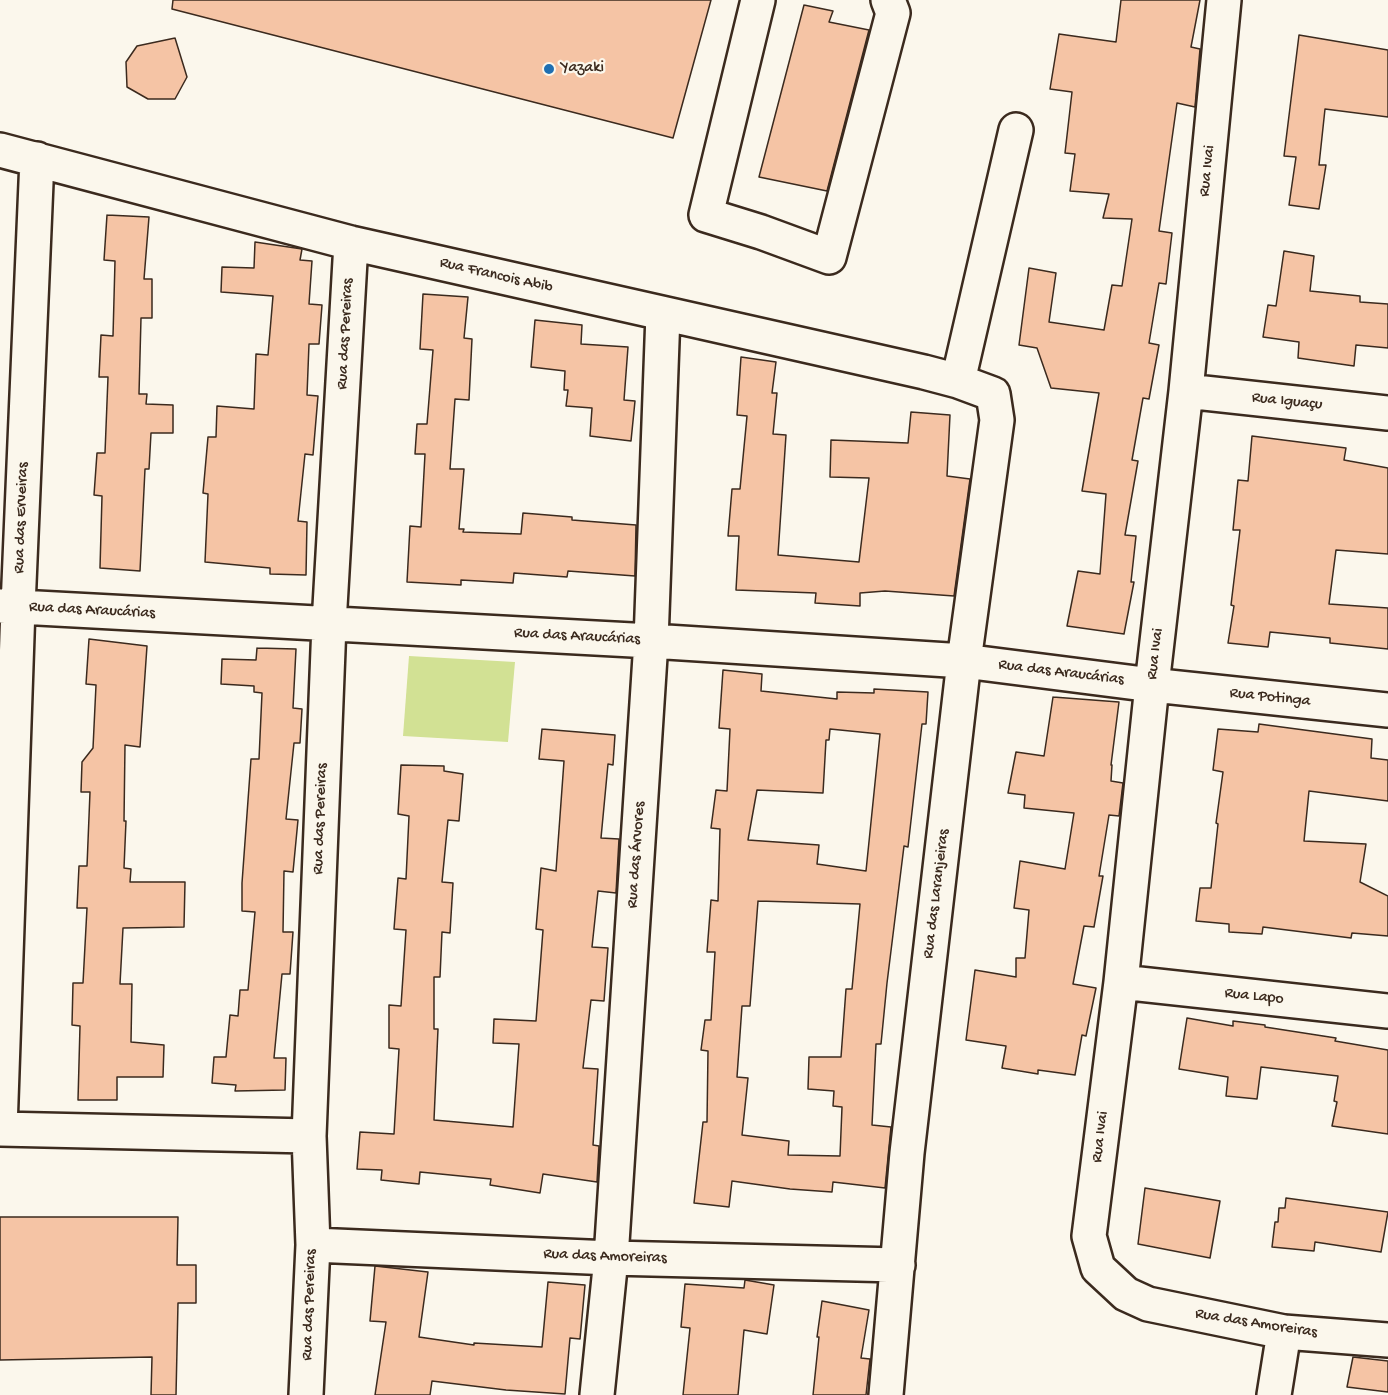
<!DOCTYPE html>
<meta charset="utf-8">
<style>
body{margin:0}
canvas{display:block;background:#fbf7ec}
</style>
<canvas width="1388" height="1395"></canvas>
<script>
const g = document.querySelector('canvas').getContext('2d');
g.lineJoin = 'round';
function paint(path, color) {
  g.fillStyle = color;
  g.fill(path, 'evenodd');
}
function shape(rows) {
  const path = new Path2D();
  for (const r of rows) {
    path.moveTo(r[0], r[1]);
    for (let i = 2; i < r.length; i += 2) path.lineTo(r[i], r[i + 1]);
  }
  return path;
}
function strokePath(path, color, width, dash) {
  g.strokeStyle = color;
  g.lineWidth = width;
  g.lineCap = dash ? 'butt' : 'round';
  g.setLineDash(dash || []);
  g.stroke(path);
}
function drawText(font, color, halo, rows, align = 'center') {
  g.font = font + ' "Gochi Hand",sans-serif';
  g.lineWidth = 4.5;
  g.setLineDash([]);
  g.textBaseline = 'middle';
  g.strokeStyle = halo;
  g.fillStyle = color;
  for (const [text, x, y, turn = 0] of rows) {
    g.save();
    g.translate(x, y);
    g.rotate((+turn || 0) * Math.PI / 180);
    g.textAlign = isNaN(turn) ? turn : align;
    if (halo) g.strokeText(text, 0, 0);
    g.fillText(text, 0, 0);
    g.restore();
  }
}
const green = shape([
 [409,656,515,662,508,742,403,736]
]);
const building = shape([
 [173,0,711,0,673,138,172,9,173,0],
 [1121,0,1200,0,1191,47,1200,49,1195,107,1177,103,1159,231,1172,233,1166,284,1159,283,1149,343,1159,345,1149,399,1143,398,1132,460,1138,461,1125,535,1136,536,1131,582,1134,582,1124,634,1067,626,1078,571,1100,574,1106,494,1082,491,1099,393,1051,388,1037,348,1019,345,1029,268,1056,273,1049,322,1104,330,1112,285,1122,286,1132,219,1103,218,1109,194,1070,191,1075,154,1065,153,1072,92,1050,89,1059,34,1116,42,1121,0],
 [804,5,833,11,829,22,869,30,827,191,759,177,804,5],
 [1299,35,1388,50,1388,117,1325,109,1319,165,1326,165,1319,209,1289,205,1296,157,1284,156,1299,35],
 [175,38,187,77,175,99,148,99,127,87,126,62,137,46,175,38],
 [107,215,149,217,144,279,152,279,152,318,141,318,139,394,147,394,146,404,173,405,173,433,151,433,149,469,145,469,140,571,100,568,102,496,94,495,97,453,105,453,108,377,99,377,101,335,113,336,115,261,104,260,107,215],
 [255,242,302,249,300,260,312,261,309,304,322,305,319,344,309,344,307,395,318,396,313,455,305,454,298,521,307,522,306,575,270,574,270,568,205,562,208,494,203,493,208,437,216,437,217,406,254,409,256,354,268,355,273,296,221,292,222,267,254,268,255,242],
 [1284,251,1314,256,1310,291,1360,296,1360,302,1388,304,1388,348,1356,345,1354,366,1298,358,1299,342,1263,337,1268,305,1276,306,1284,251],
 [423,294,468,297,464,338,472,339,469,400,455,399,450,469,464,469,459,529,464,529,463,532,521,534,523,513,572,517,572,520,636,525,635,576,568,571,567,577,514,573,513,583,461,580,461,585,407,582,410,526,421,527,425,454,415,454,417,424,427,424,433,350,420,349,423,294],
 [535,320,582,325,581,344,628,347,624,400,635,401,631,441,590,436,592,408,566,406,568,390,564,390,565,371,531,367,535,320],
 [741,357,776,362,772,393,777,393,773,434,786,435,778,555,859,562,869,478,830,477,831,440,908,443,911,412,950,415,947,476,970,479,954,596,885,591,860,593,860,606,815,603,816,593,736,590,739,536,728,536,732,489,740,489,747,416,737,415,741,357],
 [1252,436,1346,448,1344,460,1388,468,1388,554,1336,550,1329,604,1388,608,1388,649,1330,643,1330,638,1270,632,1268,647,1228,643,1234,606,1231,605,1240,530,1233,530,1238,480,1248,481,1252,436],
 [89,639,147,646,140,747,125,745,124,821,126,821,124,868,131,869,130,882,185,882,184,927,123,928,120,984,132,984,131,1042,164,1045,163,1077,117,1077,117,1100,78,1100,80,1026,72,1025,73,983,83,983,87,908,77,908,79,866,87,866,90,792,81,792,82,762,93,748,96,685,86,684,89,639],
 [257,648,296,649,293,708,302,709,300,743,294,743,286,819,298,820,293,872,284,871,283,932,293,932,290,974,282,974,274,1058,286,1058,285,1090,235,1091,236,1085,212,1083,214,1057,226,1057,230,1015,238,1016,240,990,248,990,255,912,242,911,242,883,251,759,259,759,262,693,254,692,254,686,221,684,222,659,256,660,257,648],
 [723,670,762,674,761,691,837,699,837,692,874,693,874,689,928,692,926,724,922,724,908,847,904,846,887,983,881,1044,876,1044,872,1125,891,1127,885,1188,833,1182,832,1192,790,1189,732,1181,729,1207,694,1203,703,1122,707,1122,708,1051,701,1050,705,1020,711,1020,715,952,707,952,711,900,718,901,720,829,711,828,716,790,727,791,730,729,719,728,723,670],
 [830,729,880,734,866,871,817,864,819,845,748,840,757,790,823,793,826,740,829,740,830,729],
 [758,901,860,904,852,989,846,989,841,1057,809,1057,808,1089,834,1091,833,1106,842,1107,840,1156,788,1155,789,1141,742,1135,748,1078,737,1077,742,1006,750,1006,758,901],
 [1053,697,1119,702,1111,765,1112,765,1111,781,1123,783,1119,816,1109,815,1099,876,1103,876,1094,927,1084,926,1073,984,1096,988,1086,1036,1082,1035,1075,1075,1038,1070,1038,1074,1002,1068,1006,1046,966,1040,975,970,1016,977,1016,958,1025,958,1029,910,1014,908,1020,861,1065,869,1074,813,1024,808,1025,795,1008,793,1016,752,1044,756,1053,697],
 [1259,724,1372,739,1371,758,1388,760,1388,801,1309,791,1304,841,1366,844,1360,882,1388,896,1388,936,1352,933,1351,938,1263,927,1262,934,1229,932,1229,924,1196,921,1200,888,1211,888,1218,824,1216,823,1223,772,1213,770,1218,729,1258,732,1259,724],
 [542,729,615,735,613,765,608,764,601,838,619,839,616,893,598,891,592,947,608,948,604,1001,591,1000,583,1068,598,1069,593,1145,599,1146,597,1182,543,1174,540,1193,490,1185,491,1179,420,1172,419,1184,381,1180,382,1170,357,1169,360,1132,394,1134,399,1049,389,1048,389,1005,401,1006,406,930,394,929,398,878,406,879,409,816,398,814,401,765,444,766,444,771,463,774,459,821,448,820,442,882,453,883,450,933,442,932,440,977,434,977,434,1029,438,1029,434,1120,513,1127,519,1044,493,1043,494,1019,536,1021,543,930,536,929,541,868,556,871,564,761,539,759,542,729],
 [1187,1018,1233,1026,1233,1021,1265,1025,1265,1027,1336,1038,1335,1041,1388,1050,1388,1134,1332,1126,1337,1102,1334,1101,1338,1076,1261,1067,1257,1099,1226,1096,1228,1077,1179,1069,1187,1018],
 [1145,1188,1220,1201,1210,1258,1138,1244,1145,1188],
 [1286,1198,1388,1212,1381,1252,1315,1242,1314,1251,1272,1247,1275,1222,1278,1222,1279,1208,1285,1208,1286,1198],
 [0,1217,178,1217,177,1265,196,1265,196,1303,178,1303,176,1395,151,1395,152,1357,0,1360,0,1217],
 [375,1266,428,1272,419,1337,474,1345,474,1343,542,1347,548,1282,585,1285,580,1339,570,1338,565,1394,506,1390,432,1381,430,1395,375,1395,386,1322,370,1321,375,1266],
 [745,1280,774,1285,767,1334,744,1330,738,1395,683,1395,690,1328,681,1327,685,1284,744,1288,745,1280],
 [822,1301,869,1310,861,1358,870,1359,866,1395,813,1395,819,1337,817,1337,822,1301],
 [1353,1357,1388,1361,1388,1392,1347,1387,1353,1357]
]);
const minor = shape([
 [758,0,706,215,761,232,829,257,893,13,888,0],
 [1224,0,1186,391,1152,685,1121,982,1089,1236,1098,1268,1126,1294,1148,1304,1284,1332,1388,1340],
 [0,150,351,243,924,372,958,381,993,394,997,420,964,661,907,1153,886,1395],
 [958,381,1016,130],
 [1186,391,1388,413],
 [0,606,651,641,964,661,1152,685,1388,710],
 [1121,982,1388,1011],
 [0,1129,18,607,37,159],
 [0,1129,309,1136],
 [313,1245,611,1258,898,1265],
 [306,1395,313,1245,309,1136,329,624,351,243],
 [597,1395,611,1258,651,641,663,314],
 [1274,1395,1284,1332]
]);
const markers = [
 [549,69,6,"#1f6fb2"]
];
const poiNames = [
 ["Yazaki",561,69]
];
const streetNames = [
 ["Rua Ivai",1208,171,-84],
 ["Rua Francois Abib",496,276,13],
 ["Rua das Pereiras",346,334,-87],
 ["Rua Iguaçu",1287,402,6],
 ["Rua das Erveiras",22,518,-88],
 ["Rua das Araucárias",92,611,3],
 ["Rua das Araucárias",577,637,3],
 ["Rua Ivai",1156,654,-83],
 ["Rua das Araucárias",1061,673,7],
 ["Rua Potinga",1270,698,6],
 ["Rua das Pereiras",321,819,-88],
 ["Rua das Árvores",637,855,-86],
 ["Rua das Laranjeiras",937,894,-83],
 ["Rua Lapo",1254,997,6],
 ["Rua Ivai",1101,1137,-83],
 ["Rua das Amoreiras",605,1257,2],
 ["Rua das Pereiras",310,1305,-88],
 ["Rua das Amoreiras",1256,1324,9]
];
paint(green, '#d2e194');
paint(building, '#f5c4a5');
strokePath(building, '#3b2a1e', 1.5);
strokePath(minor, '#3b2a1e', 38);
strokePath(minor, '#fbf7ec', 33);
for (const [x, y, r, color] of markers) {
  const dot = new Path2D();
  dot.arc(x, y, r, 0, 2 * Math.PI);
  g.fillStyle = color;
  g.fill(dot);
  strokePath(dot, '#fbf7ec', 2);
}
drawText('16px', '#3b2a1e', '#fbf7ec', poiNames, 'left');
drawText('16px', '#3b2a1e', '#fbf7ec', streetNames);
</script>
